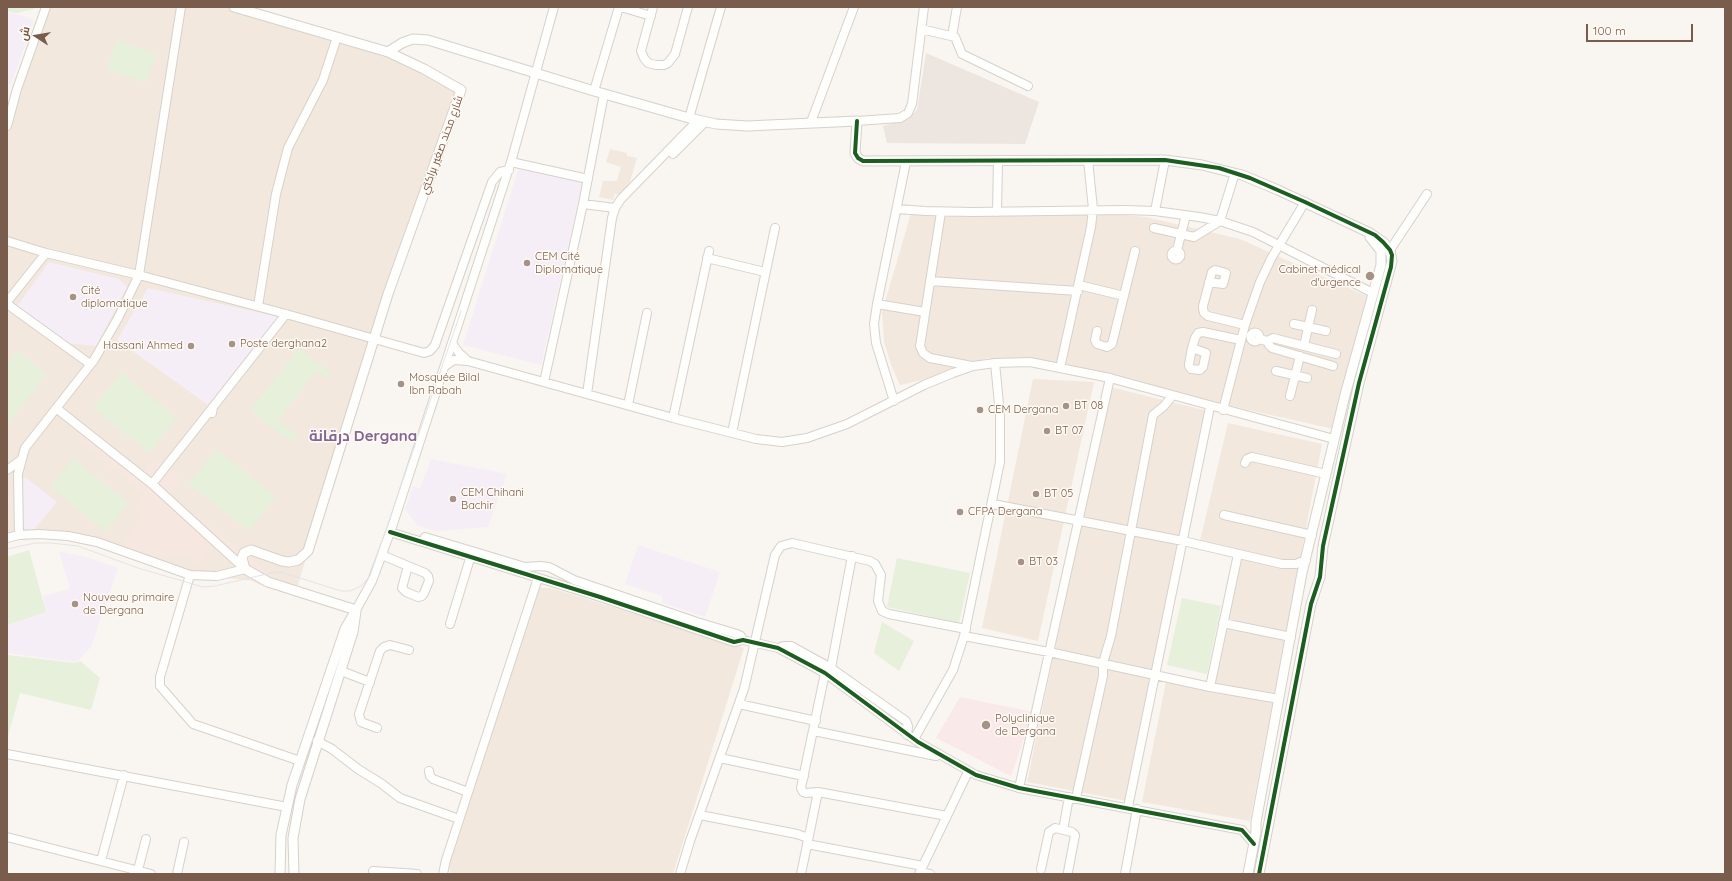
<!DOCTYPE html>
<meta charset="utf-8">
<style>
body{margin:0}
#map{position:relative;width:1732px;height:881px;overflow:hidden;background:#f9f5f0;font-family:Quicksand,Cairo,sans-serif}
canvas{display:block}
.frame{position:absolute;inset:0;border:8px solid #7a5c4d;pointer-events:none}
.north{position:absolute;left:16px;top:16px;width:40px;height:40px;-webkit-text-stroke:3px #fffaf3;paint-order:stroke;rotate:282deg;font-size:11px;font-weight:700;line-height:16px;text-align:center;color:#7a5c4d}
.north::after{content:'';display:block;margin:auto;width:14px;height:18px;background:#7a5c4d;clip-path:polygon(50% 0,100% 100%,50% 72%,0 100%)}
.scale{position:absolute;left:1586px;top:24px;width:107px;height:18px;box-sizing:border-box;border:2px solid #7a5c4d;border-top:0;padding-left:5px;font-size:12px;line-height:14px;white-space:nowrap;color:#7a5c4d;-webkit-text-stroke:3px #fffaf3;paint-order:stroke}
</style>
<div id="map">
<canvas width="1732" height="881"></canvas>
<div class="frame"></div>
<div class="north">ش</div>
<div class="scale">100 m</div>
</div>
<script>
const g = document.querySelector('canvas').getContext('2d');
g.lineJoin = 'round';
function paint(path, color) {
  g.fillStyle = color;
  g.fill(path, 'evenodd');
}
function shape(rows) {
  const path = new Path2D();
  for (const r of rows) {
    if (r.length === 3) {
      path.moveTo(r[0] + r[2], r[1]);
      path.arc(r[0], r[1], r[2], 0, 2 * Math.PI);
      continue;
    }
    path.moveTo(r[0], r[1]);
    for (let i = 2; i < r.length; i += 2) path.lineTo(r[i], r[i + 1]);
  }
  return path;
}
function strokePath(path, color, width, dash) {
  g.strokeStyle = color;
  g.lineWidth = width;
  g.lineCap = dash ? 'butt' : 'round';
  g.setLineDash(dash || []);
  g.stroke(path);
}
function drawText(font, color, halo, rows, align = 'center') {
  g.font = font + ' Quicksand,Cairo,sans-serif';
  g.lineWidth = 3;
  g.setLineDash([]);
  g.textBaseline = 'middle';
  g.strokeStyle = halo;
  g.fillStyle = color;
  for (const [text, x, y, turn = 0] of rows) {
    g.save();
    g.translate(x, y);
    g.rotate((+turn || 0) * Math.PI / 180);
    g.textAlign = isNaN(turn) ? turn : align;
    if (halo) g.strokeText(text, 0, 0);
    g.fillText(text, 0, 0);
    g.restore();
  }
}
const residential = shape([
 [46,7,233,7,388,52,461,90,350,412,296,591,268,582,190,575,68,536,7,538,7,126],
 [610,149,627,153,627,156,637,158,626,195,615,194,613,200,599,197,603,181,617,181,621,167,606,162],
 [912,210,1066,210,1146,217,1240,239,1373,299,1338,430,1244,409,1157,387,1051,364,987,358,940,376,900,385,891,365,884,342,882,312],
 [1033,379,1094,382,1038,641,982,628],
 [1110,387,1208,411,1127,801,1027,782],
 [1228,423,1322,444,1250,821,1142,802,1166,682,1205,690,1235,558,1198,549],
 [539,588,551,588,744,648,673,874,451,874,449,865]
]);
const commercial = shape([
 [64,408,143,471,152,461,163,463,182,480,171,495,275,578,349,603,346,613,260,585,250,580,213,548,199,564,180,553,163,560,122,545,144,516,135,507,145,494,79,441,82,437,58,416]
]);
const industrial = shape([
 [926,53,1039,102,1025,144,887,143,883,126,908,119,917,110]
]);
const education = shape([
 [7,11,34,20,11,85,7,84],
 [520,164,583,181,541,365,463,345],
 [49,262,119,279,127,287,96,346,66,343,17,306],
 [148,288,280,317,244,359,208,405,117,340],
 [431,459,507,474,488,527,437,531,418,526,405,509,413,486,420,489],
 [25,477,57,502,31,533,21,526,20,483],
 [638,545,720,572,705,617,662,603,663,596,625,584],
 [59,551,89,558,118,568,91,647,76,662,7,653,7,625,46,612,43,596,70,589]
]);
const medical = shape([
 [960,697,1033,712,1011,776,936,738]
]);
const green = shape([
 [7,7,35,7,34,9,16,13,7,11],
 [117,40,156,54,146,83,107,70],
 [299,348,331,373,327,379,317,371,278,420,298,436,292,443,250,410],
 [17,350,47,374,7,425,7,363],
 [121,372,177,418,149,453,93,408],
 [216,449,276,496,249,531,188,484],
 [73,458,129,503,106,532,50,487],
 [29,550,46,612,7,625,7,557],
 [897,558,970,573,959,623,887,607],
 [1182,598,1221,606,1207,674,1167,665],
 [882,622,914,641,899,671,874,653],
 [7,655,75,663,80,661,100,678,91,710,20,693,7,740]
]);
const minor = shape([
 [621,7,651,16],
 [653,7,641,51,644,58,648,63,656,65,664,65,668,63,675,54,688,7],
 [921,29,955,37,962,54,1028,86],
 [952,36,957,7],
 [594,91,619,7],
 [689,118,721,7],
 [857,121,900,118,908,113,912,104,924,7],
 [811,122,854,7],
 [7,126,17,89,46,7],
 [673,154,705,122],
 [511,162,588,179],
 [583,204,615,208],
 [897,209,926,211,972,212,1125,210,1155,211,1199,217,1220,221,1253,232,1373,293],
 [1155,211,1165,160],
 [941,212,920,346,923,353,930,358,972,366],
 [997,212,998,160],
 [1154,228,1194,237,1220,221,1235,173],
 [7,241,46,253,139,275,286,314,424,353,430,351,435,345,492,182,500,172,509,170],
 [1177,250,1186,215],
 [1390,250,1427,194],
 [1176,255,4.5],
 [707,258,765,272],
 [930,281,1078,291],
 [1209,282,1223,284,1226,273,1215,270,1212,272,1203,306,1203,308,1204,313,1208,316,1245,325],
 [1079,285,1124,296],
 [7,302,46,253],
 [7,304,90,364],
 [877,304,925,312],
 [258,306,276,194,283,167,288,148,323,80,337,37],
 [1294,324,1326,331],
 [1097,331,1095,340,1097,344,1107,347,1112,344,1135,251],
 [1255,337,4.5],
 [1259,339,1267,341,1273,338,1336,354],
 [1267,341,1269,345,1272,348,1333,366],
 [452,343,459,353,468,361],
 [1304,346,1312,310],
 [1192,348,1206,353,1203,367,1200,370,1191,369,1189,366,1189,364,1192,348,1195,338,1198,333,1203,332,1241,340],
 [445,366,454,360,468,361,673,418,756,439,782,442,807,438,847,424,924,385,953,373,973,366,995,363,1030,362,1110,378,1334,439],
 [1060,368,1091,227,1093,209,1088,160],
 [1276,371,1307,378],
 [544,382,583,204,604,94],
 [587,394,612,218,615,208,621,199,698,120],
 [1290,396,1300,356],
 [894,401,876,343,874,324,877,304,906,162],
 [628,405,647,313],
 [56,408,152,484,245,569],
 [1223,410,1245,325,1260,282,1272,257,1305,202],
 [212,413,213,407,286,314],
 [673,418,709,251],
 [732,433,775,228],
 [1245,463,1247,459,1252,457,1326,474],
 [7,470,21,460],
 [152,484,213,407],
 [993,504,1183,541,1282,564,1296,564,1306,560],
 [1224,515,1312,535],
 [390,532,600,597,734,642,743,640,778,648,825,673,918,742,976,775,1019,788,1242,830,1254,844],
 [19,535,18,474,25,448,94,360,118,318,139,275,181,7],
 [425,537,525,567,540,566,549,567,574,580,697,622,737,634,741,636,743,640],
 [7,538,19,535,39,534,68,536,97,542,190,575,217,576,245,569],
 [382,555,408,566],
 [408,566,425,573,428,576,429,581,424,593,422,596,418,597,406,592,402,588,408,566],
 [190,575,160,677,160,686,193,724,300,761],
 [356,610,372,581,392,527,511,162,554,7],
 [1223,623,1291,637],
 [450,624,472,552],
 [964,636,1049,652,1210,687,1279,699],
 [778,648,784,646,791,646,831,668,906,721,908,726,907,735],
 [831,668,852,556],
 [341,671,370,682],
 [825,673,801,788,803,792,806,793,818,792,947,816],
 [1210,687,1238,554],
 [739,704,816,721],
 [377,728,361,722,359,714,380,651,384,647,390,645,409,650],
 [814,731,936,756],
 [914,739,953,670,964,636,1000,462,1000,414,995,363],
 [317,741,332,749,358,769,382,784,400,798,459,819],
 [7,754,287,807],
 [720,758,804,776],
 [429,771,430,776,433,779,468,792],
 [1019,788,1110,378],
 [1076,798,1103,676,1103,663,1111,636,1153,415,1164,406,1172,396],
 [1128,807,1210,407],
 [700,815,797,834,808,838],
 [1063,830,1069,797],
 [7,837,151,874],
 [807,844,923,866],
 [101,861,124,775],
 [1041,869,1049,832,1055,828,1072,832,1075,835,1068,872],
 [373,871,417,874],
 [920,872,930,874],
 [134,873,138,870,146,839],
 [177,874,184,842],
 [443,874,446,860,538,578],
 [680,874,690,841,744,689,775,555,781,546,792,543,870,561,875,564,881,575,878,601,882,611,889,614,966,629],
 [801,874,818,792],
 [919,874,968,772],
 [1125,874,1137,809]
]);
const tertiary = shape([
 [234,7,388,52,424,69,461,90,388,294,308,551,298,560,289,562,282,561,251,550,244,553,242,558,245,569,268,582,356,610],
 [388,52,402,43,413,39,428,40,594,91,689,118,716,124,747,126,857,121,855,153,858,158,863,161,1165,160,1202,165,1242,175,1278,190,1370,233,1383,242,1390,250,1392,261,1359,383,1323,546,1320,577,1311,604,1259,874],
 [280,874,281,835,292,785,345,629,356,610],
 [294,874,293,838,300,799,353,632,356,611],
 [1248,874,1256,832,1256,822,1302,573,1345,395,1381,265,1381,251,1370,237]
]);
const tram = shape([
 [7,549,35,543,51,543,78,546,138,568,203,587,215,586,275,572,284,573,341,591,350,591,361,586,370,576,461,311]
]);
const cycleway = shape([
 [857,121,855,153,858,158,863,161,1165,160,1219,168,1250,178,1305,202,1375,235,1383,242,1390,250,1392,255,1391,267,1359,383,1323,546,1320,577,1311,604,1259,874],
 [390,532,600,597,734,642,743,640,778,648,825,673,918,742,976,775,1019,788,1242,830,1254,844]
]);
const markers = [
 [527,263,4,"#a69286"],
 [1370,276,5,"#a69286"],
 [73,297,4,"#a69286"],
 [232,344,4,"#a69286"],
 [191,346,4,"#a69286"],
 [401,384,4,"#a69286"],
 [1066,406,4,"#a69286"],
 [980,410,4,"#a69286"],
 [1047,431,4,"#a69286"],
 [1036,494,4,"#a69286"],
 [453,499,4,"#a69286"],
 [960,512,4,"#a69286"],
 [1021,562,4,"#a69286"],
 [75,604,4,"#a69286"],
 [986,725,5,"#a69286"]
];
const streetNames = [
 ["شارع محند صغير براكتي",442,145,-70]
];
const poiNames = [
 ["CEM Cité",535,257],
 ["Diplomatique",535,270],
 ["Cabinet médical",1361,270,"right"],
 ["d'urgence",1361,283,"right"],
 ["Cité",81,291],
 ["diplomatique",81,304],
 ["Poste derghana2",240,344],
 ["Hassani Ahmed",183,346,"right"],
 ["Mosquée Bilal",409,378],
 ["Ibn Rabah",409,391],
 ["BT 08",1074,406],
 ["CEM Dergana",988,410],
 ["BT 07",1055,431],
 ["CEM Chihani",461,493],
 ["Bachir",461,506],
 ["BT 05",1044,494],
 ["CFPA Dergana",968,512],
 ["BT 03",1029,562],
 ["Nouveau primaire",83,598],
 ["de Dergana",83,611],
 ["Polyclinique",995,719],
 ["de Dergana",995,732]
];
const districtNames = [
 ["درقانة Dergana",363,436]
];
paint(residential, '#f2e8de');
paint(commercial, '#f6e8e1');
paint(industrial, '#ede5e0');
paint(education, '#f6eef6');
paint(medical, '#fae9e9');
paint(green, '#e7f0db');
strokePath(minor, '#d7d1cb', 10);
strokePath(tertiary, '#d7d1cb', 11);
strokePath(minor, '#fefefd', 8);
strokePath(tertiary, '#fefefd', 9);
strokePath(tram, '#e6e3e7', 1);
strokePath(cycleway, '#1b5e20', 4);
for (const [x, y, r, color] of markers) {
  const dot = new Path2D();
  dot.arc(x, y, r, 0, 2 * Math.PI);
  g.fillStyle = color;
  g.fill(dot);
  strokePath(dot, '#fffaf3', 1.5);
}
drawText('11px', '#7a5c4d', '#fffaf3', streetNames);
drawText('11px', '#7a5c4d', '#fffaf3', poiNames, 'left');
drawText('bold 15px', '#846695', '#fffaf3', districtNames);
</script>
